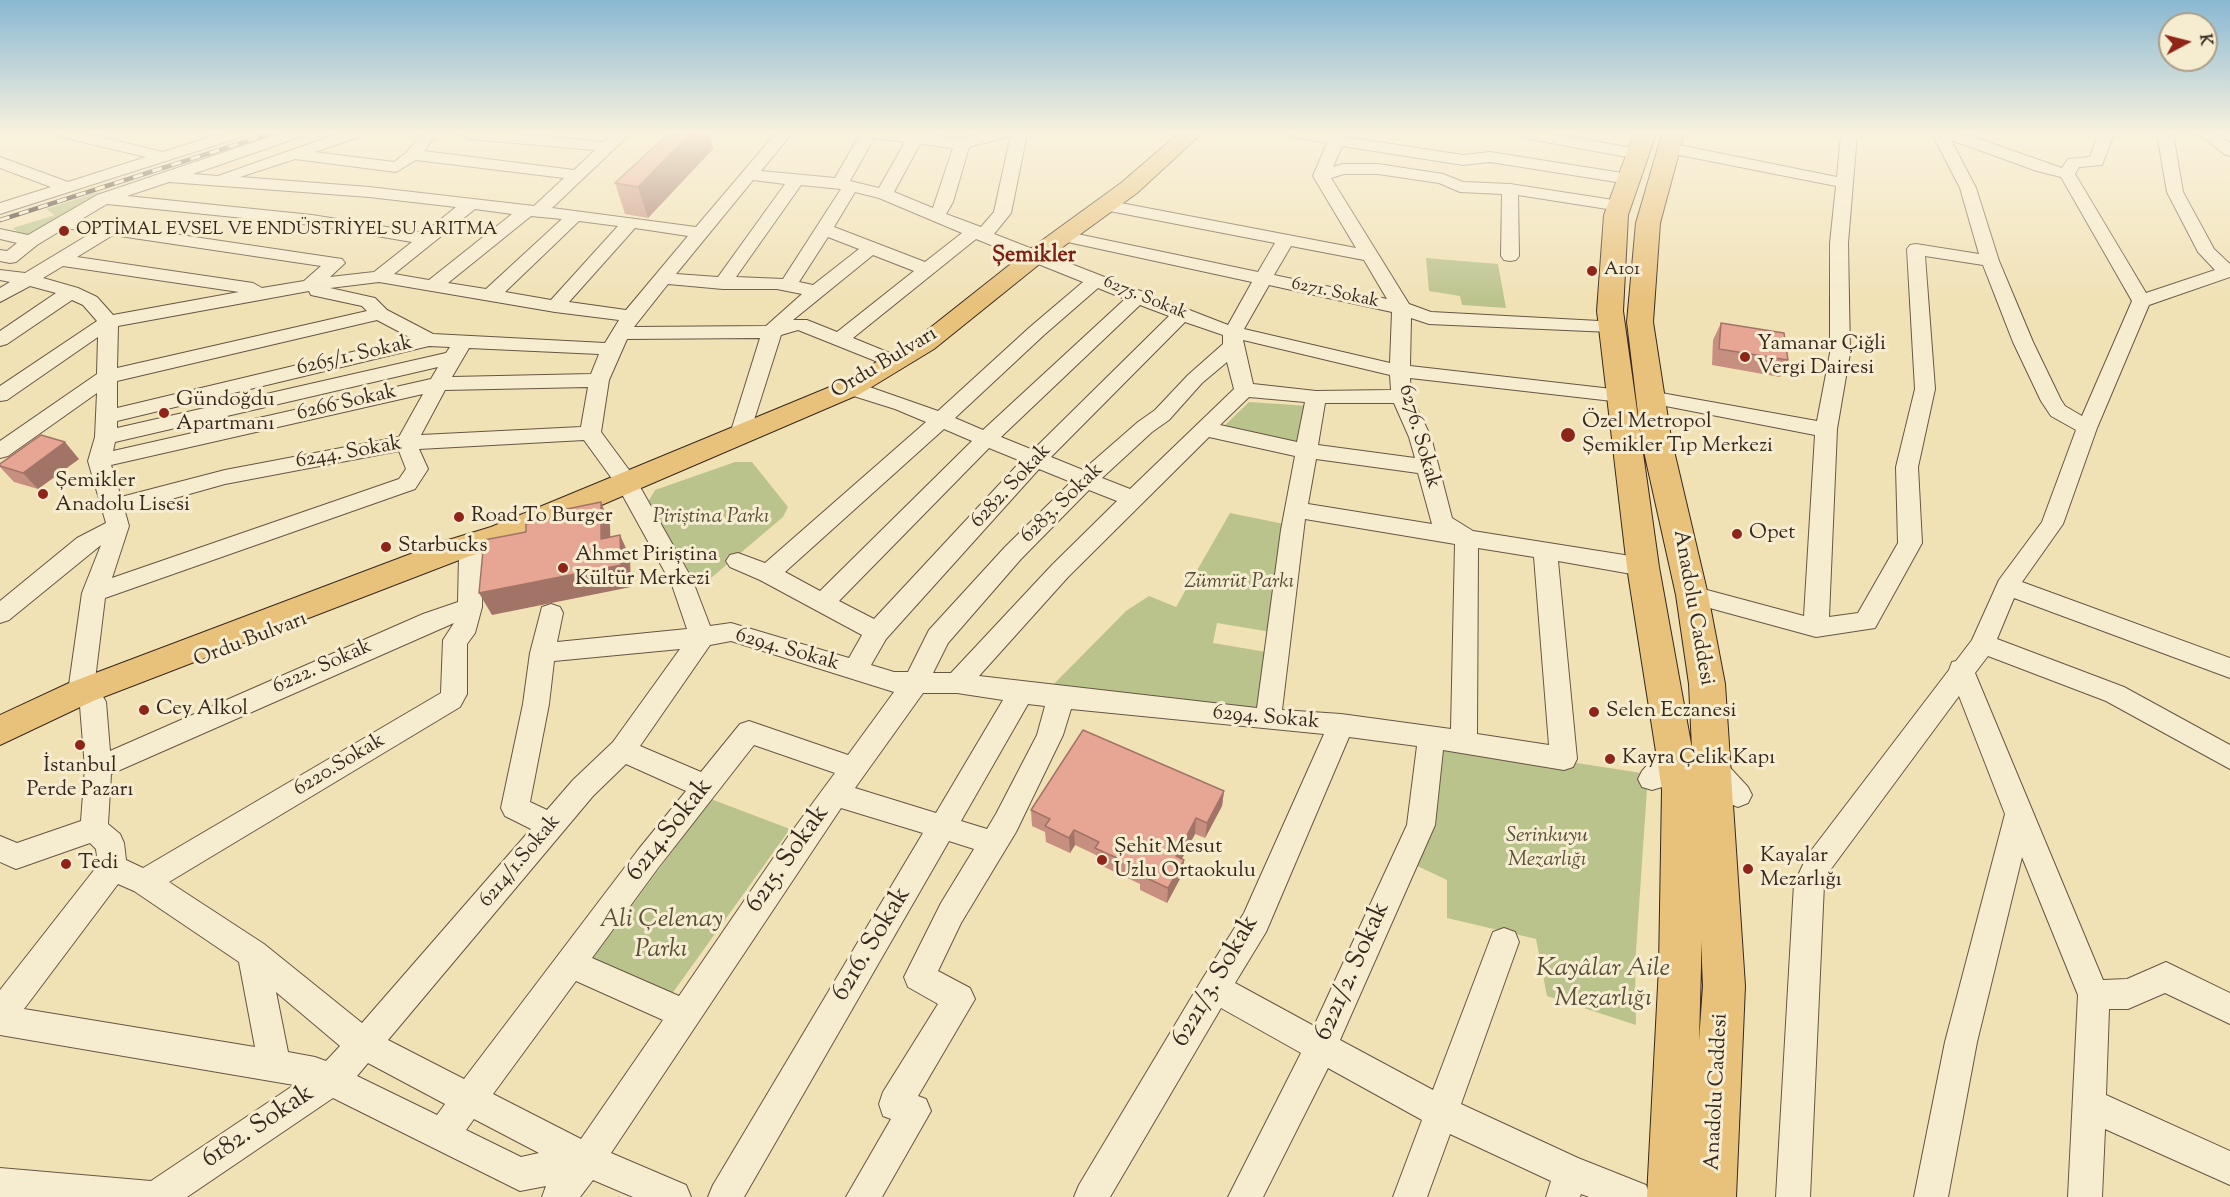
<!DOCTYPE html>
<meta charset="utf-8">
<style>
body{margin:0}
#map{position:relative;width:2230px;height:1197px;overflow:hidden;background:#f1e2b6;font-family:"Sorts Mill Goudy",serif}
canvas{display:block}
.north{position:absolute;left:2158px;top:12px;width:60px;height:60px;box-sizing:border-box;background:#f6ecd0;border:2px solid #aa9e89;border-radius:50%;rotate:83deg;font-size:16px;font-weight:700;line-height:24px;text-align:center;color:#37281e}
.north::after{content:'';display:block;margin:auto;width:21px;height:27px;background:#8f2418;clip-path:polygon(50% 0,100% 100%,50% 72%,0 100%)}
</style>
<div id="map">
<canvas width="2230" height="1197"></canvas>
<div class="north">K</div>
</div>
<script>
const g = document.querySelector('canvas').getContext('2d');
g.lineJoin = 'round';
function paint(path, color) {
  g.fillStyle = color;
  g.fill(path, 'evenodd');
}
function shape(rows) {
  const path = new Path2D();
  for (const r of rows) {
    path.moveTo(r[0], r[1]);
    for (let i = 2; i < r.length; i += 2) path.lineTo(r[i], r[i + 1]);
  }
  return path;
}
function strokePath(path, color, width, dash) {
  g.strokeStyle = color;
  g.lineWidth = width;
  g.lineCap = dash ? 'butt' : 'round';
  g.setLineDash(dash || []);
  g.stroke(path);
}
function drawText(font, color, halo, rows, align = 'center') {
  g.font = font + ' "Sorts Mill Goudy",serif';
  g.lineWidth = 6;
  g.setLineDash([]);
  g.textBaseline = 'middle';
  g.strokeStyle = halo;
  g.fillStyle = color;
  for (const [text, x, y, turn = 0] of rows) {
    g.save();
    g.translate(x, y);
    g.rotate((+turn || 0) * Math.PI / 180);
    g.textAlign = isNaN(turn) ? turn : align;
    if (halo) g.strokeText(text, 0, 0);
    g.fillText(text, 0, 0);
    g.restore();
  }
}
const green = shape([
 [101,191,42,232,22,236,13,228,55,215,46,209],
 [1426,258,1498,264,1506,308,1462,305,1460,296,1429,291],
 [1249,402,1309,406,1303,444,1221,429],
 [735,462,752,462,788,507,783,517,711,578,693,578,648,502,655,490],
 [1230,513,1289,525,1277,633,1217,623,1213,643,1272,653,1261,714,1046,692,1126,611,1149,596,1176,607],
 [1434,741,1648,774,1635,966,1636,1025,1547,996,1536,939,1447,918,1447,880,1411,863],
 [711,799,790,829,669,998,590,962]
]);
const minor = shape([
 [59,134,88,134,163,152,219,134,243,134,241,137,0,214,0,203,51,187,0,168,0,157,68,182,146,157,61,137,59,134],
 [278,134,302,134,300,137,193,174,218,176,337,134,361,134,359,137,315,152,394,162,407,152,421,134,437,134,424,151,574,170,595,150,469,139,461,134,521,134,604,142,613,134,630,134,552,208,696,227,775,134,791,134,761,171,835,178,860,134,924,134,962,139,982,134,1009,134,1007,137,969,147,953,202,946,214,981,227,994,212,1011,134,1027,134,1011,213,994,234,1228,325,1252,282,1063,241,1057,240,1054,236,1057,232,1063,231,1258,272,1275,243,1099,209,1096,205,1099,201,1105,200,1356,248,1313,176,1327,143,1293,137,1291,134,1347,134,1346,137,1463,155,1490,152,1635,175,1637,179,1635,183,1629,184,1490,162,1463,165,1342,146,1333,167,1343,164,1378,164,1443,174,1463,182,1510,184,1626,202,1629,206,1626,210,1620,211,1518,195,1519,256,1516,260,1510,261,1504,260,1501,256,1502,194,1460,192,1439,183,1378,174,1344,174,1331,178,1409,304,1431,312,1618,322,1621,326,1618,330,1611,332,1429,324,1411,318,1410,366,1621,390,1628,391,1631,396,1628,401,1621,402,1410,378,1411,396,1431,437,1452,518,1473,531,1643,558,1651,561,1655,567,1651,573,1643,576,1558,561,1577,759,1573,767,1564,770,1443,750,1435,825,1340,1040,1433,1090,1493,932,1504,928,1515,932,1519,942,1461,1104,1578,1158,1646,1185,1651,1197,1589,1197,1581,1194,1580,1197,1546,1197,1551,1181,1450,1134,1427,1197,1393,1197,1422,1120,1328,1068,1263,1197,1228,1197,1301,1053,1221,1008,1110,1197,1074,1197,1079,1185,1203,978,1244,913,1324,734,1071,709,1063,735,1016,832,961,923,938,971,970,988,975,999,918,1096,926,1099,931,1111,882,1197,846,1197,891,1119,883,1116,879,1104,883,1092,938,1004,908,987,904,977,941,903,974,849,949,841,744,1197,708,1197,713,1185,923,833,841,808,611,1153,686,1185,691,1197,633,1197,593,1180,580,1197,542,1197,546,1186,520,1191,333,1098,187,1197,0,1197,0,1168,151,1181,294,1085,0,1035,0,990,98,865,96,849,90,843,16,869,0,862,0,836,17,843,81,821,85,768,80,706,72,699,68,692,82,593,101,545,9,620,0,623,0,601,77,538,106,523,88,461,95,437,97,393,8,456,0,458,0,441,97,374,98,337,7,400,0,401,0,386,97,321,83,305,72,300,7,344,0,346,0,331,56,293,30,286,0,302,0,288,10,282,0,280,0,270,25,273,93,232,65,228,37,245,16,262,10,263,0,261,0,250,7,251,17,243,0,239,0,229,28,235,97,195,278,134],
 [874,138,905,142,879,188,850,181,874,138],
 [920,144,953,148,933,208,894,192,920,144],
 [295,159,396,172,416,160,564,178,534,206,369,187,240,177,295,159],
 [753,180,785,184,718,277,676,274,753,180],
 [169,182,369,197,456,207,424,233,312,215,127,196,169,182],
 [801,185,841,189,783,279,736,277,801,185],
 [855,192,879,198,962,233,925,262,834,227,855,192],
 [107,204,312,225,412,242,374,272,330,277,345,263,342,259,80,220,107,204],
 [475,209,512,214,429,280,394,274,475,209],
 [531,216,562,219,486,289,448,283,531,216],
 [579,221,618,226,551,300,505,292,579,221],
 [635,228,688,236,626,310,569,302,635,228],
 [113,235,321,266,304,281,262,288,253,283,77,257,113,235],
 [828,237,859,249,813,285,799,282,828,237],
 [976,239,1083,282,1030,327,938,411,858,383,851,382,844,383,841,388,844,393,895,409,926,422,765,563,738,553,730,555,726,561,730,567,760,580,862,635,849,658,731,623,710,626,692,579,635,478,601,432,609,380,627,339,760,338,730,434,734,439,741,441,748,439,781,335,798,330,888,366,902,366,905,362,902,358,853,338,976,239],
 [1291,246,1364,260,1387,299,1274,275,1291,246],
 [873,255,914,271,837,332,807,320,793,320,873,255],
 [63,266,239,292,113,315,97,297,78,288,43,278,63,266],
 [379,282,555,312,619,320,605,343,433,334,387,310,375,298,330,288,379,282],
 [668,284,723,289,777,289,802,294,766,326,634,327,668,284],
 [1269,285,1392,312,1390,363,1244,329,1269,285],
 [1098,288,1125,299,983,430,955,418,1044,335,1098,288],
 [309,291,311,295,362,306,367,311,117,368,118,326,309,291],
 [1140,305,1169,316,1033,450,1001,437,1140,305],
 [377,320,411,338,117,408,117,381,377,320],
 [1185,322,1223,335,1223,344,1188,375,1155,410,1138,422,1083,470,1051,457,1185,322],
 [1243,340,1390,375,1391,390,1316,391,1253,384,1243,340],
 [429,346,450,347,446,353,117,428,117,421,429,346],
 [469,348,599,354,591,374,452,377,469,348],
 [1227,362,1234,389,1130,489,1102,478,1152,432,1169,420,1202,383,1227,362],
 [438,367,431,379,113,451,115,442,438,367],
 [588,387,581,427,421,435,445,390,588,387],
 [423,394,399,437,225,470,121,497,111,465,423,394],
 [1249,397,1305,402,1297,442,1220,425,1249,397],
 [1325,403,1394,403,1409,437,1415,458,1318,445,1325,403],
 [944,429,972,441,820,591,785,572,944,429],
 [1209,437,1295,456,1281,530,1257,708,979,676,1068,577,1209,437],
 [584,440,618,487,672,585,687,629,557,642,563,613,560,607,551,604,542,607,530,653,523,704,501,808,505,816,531,829,362,1023,264,944,169,882,460,707,467,694,467,644,475,633,482,607,483,556,479,550,471,548,463,550,459,556,458,602,423,614,110,751,106,702,102,695,94,688,105,598,415,489,428,469,419,449,584,440],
 [989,448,1021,461,874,619,839,601,989,448],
 [399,451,406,469,399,479,112,578,129,526,125,512,225,484,399,451],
 [1316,459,1418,473,1432,524,1308,504,1316,459],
 [1039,469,1071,482,1005,547,929,630,908,672,894,672,871,665,886,639,1039,469],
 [1089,490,1117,501,1052,565,951,673,933,673,948,643,1021,559,1089,490],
 [1305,519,1455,544,1451,729,1341,714,1282,710,1305,519],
 [1478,548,1534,557,1549,745,1477,734,1478,548],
 [454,623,443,640,441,693,143,868,126,860,124,843,120,834,108,824,111,774,454,623],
 [731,641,894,692,848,755,749,721,740,724,701,772,640,746,710,645,731,641],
 [680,649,613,742,573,780,547,810,530,802,549,704,554,661,680,649],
 [923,693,957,693,1003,700,936,813,855,788,923,693],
 [1028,704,1045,706,1037,735,996,814,987,829,961,821,1028,704],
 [1349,737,1417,746,1407,825,1314,1026,1235,983,1266,932,1349,737],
 [754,745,835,773,787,838,679,996,592,958,658,868,754,745],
 [626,764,686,791,638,850,464,1079,388,1040,593,796,626,764],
 [118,884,134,891,239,962,255,1047,24,1009,118,884],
 [576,981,663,1020,581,1139,493,1094,576,981],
 [276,992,340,1046,326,1061,315,1057,288,1052,276,992],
 [368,1063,445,1104,437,1115,357,1076,368,1063],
 [474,1119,539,1153,521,1157,466,1130,474,1119],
 [1521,134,1555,134,1638,149,1646,154,1638,159,1529,139,1521,134],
 [1841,134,1857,134,1848,243,1850,353,1837,429,1829,617,1858,613,1898,543,1896,467,1915,389,1907,249,1910,245,1916,244,1979,254,1960,188,1932,134,1965,134,2062,168,2068,159,2090,157,2098,134,2114,134,2102,165,2079,167,2075,174,2146,293,2215,270,2198,252,2167,192,2157,134,2173,134,2183,192,2214,249,2230,264,2230,277,2149,305,2097,428,2063,524,2022,582,2230,658,2230,678,2014,598,1997,639,2124,687,2230,745,2230,769,2106,701,1988,656,1975,673,2103,980,2127,979,2166,962,2230,993,2230,1024,2165,993,2128,1009,2109,1009,2106,1095,2230,1151,2230,1185,2105,1129,2102,1197,2068,1197,2078,995,2022,857,1977,1042,1948,1197,1914,1197,1945,1042,2005,814,1959,696,1828,873,1824,884,1810,1197,1776,1197,1794,884,1807,856,1949,670,1952,662,1956,661,1972,640,1999,580,2042,522,2076,430,2051,416,2041,401,2013,342,1983,265,1925,256,1935,389,1918,467,1922,543,1875,628,1816,637,1684,601,1680,595,1684,589,1692,586,1804,616,1815,435,1650,403,1643,402,1640,397,1643,392,1650,391,1817,421,1830,353,1830,243,1836,186,1669,153,1661,148,1669,143,1837,177,1841,134],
 [1951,140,2037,171,2061,177,2132,301,2082,416,2065,406,2061,400,2033,342,1999,261,1976,188,1951,140],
 [2199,134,2217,134,2230,143,2230,156,2224,154,2199,134],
 [1676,740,1685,743,1689,751,1685,759,1662,787,1652,790,1642,787,1638,779,1642,771,1667,743,1676,740],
 [1712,756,1722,759,1748,787,1752,795,1748,803,1738,807,1728,803,1702,775,1699,767,1702,759,1712,756]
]);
const major = shape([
 [1178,134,1201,134,1137,193,1042,262,934,349,860,394,513,543,467,557,93,701,0,745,0,715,69,683,445,541,491,527,842,382,916,339,1026,252,1121,183,1178,134]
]);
const highway = shape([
 [1634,134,1656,134,1628,215,1623,311,1659,567,1692,749,1689,684,1676,595,1641,438,1627,322,1636,223,1662,134,1684,134,1660,223,1653,322,1671,438,1708,595,1725,684,1745,986,1736,1197,1647,1197,1659,967,1662,790,1627,567,1597,311,1604,215,1634,134],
 [1701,941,1703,986,1699,1041,1701,967,1701,941]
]);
const rail = shape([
 [0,220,269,134]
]);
const wall = shape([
 [668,134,710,134,713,149,648,218,625,214,615,183],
 [1721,323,1788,360,1780,377,1712,365,1713,340],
 [79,459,38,489,14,482,0,467,0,464],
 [1224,791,1222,806,1205,838,1195,834,1182,859,1184,860,1182,875,1167,903,1140,890,1140,884,1096,863,1096,855,1075,845,1070,853,1046,842,1045,832,1032,826,1031,810]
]);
const shadedWall = shape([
 [690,134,710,134,713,149,648,218,638,187],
 [65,442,79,459,38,489,23,473],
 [601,502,610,525,611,561,601,539],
 [620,535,630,557,631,587,492,615,479,593],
 [1224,791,1222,806,1205,838,1207,823],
 [1196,818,1195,834,1175,871,1176,856],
 [1074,830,1075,845,1070,853,1069,838],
 [1184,860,1182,875,1167,903,1168,888]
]);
const building = shape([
 [668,134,690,134,638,187,615,183,668,134],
 [1721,323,1784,333,1788,360,1719,349,1721,323],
 [41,435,65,442,23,473,0,466,0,464,41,435],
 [601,502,601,539,620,535,621,565,479,593,484,540,526,532,526,524,567,516,567,509,601,502],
 [1083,730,1224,791,1207,823,1196,818,1176,856,1184,860,1168,888,1140,875,1143,870,1095,848,1099,842,1074,830,1069,838,1045,826,1050,819,1031,810,1083,730]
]);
const markers = [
 [64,231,6,"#8f2418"],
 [1592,271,6,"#8f2418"],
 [1745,357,6,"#8f2418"],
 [164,413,6,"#8f2418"],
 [1568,435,8,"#8f2418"],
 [43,494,6,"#8f2418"],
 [459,517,6,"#8f2418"],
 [1737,534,6,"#8f2418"],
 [386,547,6,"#8f2418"],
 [563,568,6,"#8f2418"],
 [144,710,6,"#8f2418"],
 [1594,712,6,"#8f2418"],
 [80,745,6,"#8f2418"],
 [1610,759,6,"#8f2418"],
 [1102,860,6,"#8f2418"],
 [66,864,6,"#8f2418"],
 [1748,869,6,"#8f2418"]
];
const farPoinames = [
 ["OPTİMAL EVSEL VE ENDÜSTRİYEL SU ARITMA",76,231],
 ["A101",1604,271]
];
const farStreetnames = [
 ["6271. Sokak",1335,294,12],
 ["6275. Sokak",1145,299,22]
];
const poiNames = [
 ["Yamanar Çiğli",1757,345],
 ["Vergi Dairesi",1757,369],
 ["Gündoğdu",176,401],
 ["Apartmanı",176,425],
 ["Özel Metropol",1582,423],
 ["Şemikler Tıp Merkezi",1582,447],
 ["Şemikler",55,482],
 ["Anadolu Lisesi",55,506],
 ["Road To Burger",471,517],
 ["Opet",1749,534],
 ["Starbucks",398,547],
 ["Ahmet Piriştina",575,556],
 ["Kültür Merkezi",575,580],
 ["Cey Alkol",156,710],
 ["Selen Eczanesi",1606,712],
 ["Kayra Çelik Kapı",1622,759],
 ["İstanbul",80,767,"center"],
 ["Perde Pazarı",80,791,"center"],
 ["Şehit Mesut",1114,848],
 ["Uzlu Ortaokulu",1114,872],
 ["Kayalar",1760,857],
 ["Mezarlığı",1760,881],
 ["Tedi",78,864]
];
const streetNames = [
 ["6265/1. Sokak",355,357,-13],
 ["Ordu Bulvarı",885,364,-31],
 ["6266 Sokak",347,404,-13],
 ["6276. Sokak",1418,437,74],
 ["6244. Sokak",349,454,-10],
 ["6282. Sokak",1012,487,-47],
 ["6283. Sokak",1063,504,-44],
 ["Anadolu Caddesi",1692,608,80],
 ["Ordu Bulvarı",251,641,-21],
 ["6294. Sokak",787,651,16],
 ["6222. Sokak",323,668,-24],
 ["6294. Sokak",1266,719,5],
 ["6220.Sokak",340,766,-31],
 ["6214/1.Sokak",521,862,-50],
 ["Anadolu Caddesi",1718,1092,-87]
];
const parkNames = [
 ["Piriştina Parkı",711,518],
 ["Zümrüt Parkı",1239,583],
 ["Serinkuyu",1547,837],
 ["Mezarlığı",1547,861]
];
const farDistrictnames = [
 ["Şemikler",1034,257]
];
const nearStreetnames = [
 ["6214.Sokak",671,831,-52],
 ["6215. Sokak",789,860,-55],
 ["6216. Sokak",873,945,-59],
 ["6221/2. Sokak",1354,972,-66],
 ["6221/3. Sokak",1217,982,-60],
 ["6182. Sokak",259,1128,-34]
];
const nearParknames = [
 ["Ali Çelenay",661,922],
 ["Parkı",661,952],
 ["Kayâlar Aile",1603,971],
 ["Mezarlığı",1603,1001]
];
paint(green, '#bbc38d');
strokePath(minor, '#665644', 2);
strokePath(major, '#37281e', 2);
strokePath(highway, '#37281e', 2);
paint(minor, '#f6ecd0');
paint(major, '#e8c17b');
paint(highway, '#e8c17b');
strokePath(rail, '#37281e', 4.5);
strokePath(rail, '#f6ecd0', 3, [10]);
paint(wall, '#c78f7f');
paint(shadedWall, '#a27468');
paint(building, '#e7a694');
strokePath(building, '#a27468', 1.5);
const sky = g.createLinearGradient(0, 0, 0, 302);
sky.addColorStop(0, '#89b8d3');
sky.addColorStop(0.44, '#f9f2de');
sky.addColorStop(1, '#f9f2de00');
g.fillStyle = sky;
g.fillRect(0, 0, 2230, 302);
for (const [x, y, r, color] of markers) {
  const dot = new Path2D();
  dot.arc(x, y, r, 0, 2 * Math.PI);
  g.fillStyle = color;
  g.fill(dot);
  strokePath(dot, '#f6ecd0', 2);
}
drawText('18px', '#37281e', '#f6ecd0', farPoinames, 'left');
drawText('18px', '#37281e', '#f6ecd0', farStreetnames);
drawText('21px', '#37281e', '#f6ecd0', poiNames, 'left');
drawText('21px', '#37281e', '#f6ecd0', streetNames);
drawText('italic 21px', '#584f3a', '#f6ecd0', parkNames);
drawText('bold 22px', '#7a1f14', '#f6ecd0', farDistrictnames);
drawText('26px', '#37281e', '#f6ecd0', nearStreetnames);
drawText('italic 26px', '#584f3a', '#f6ecd0', nearParknames);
</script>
